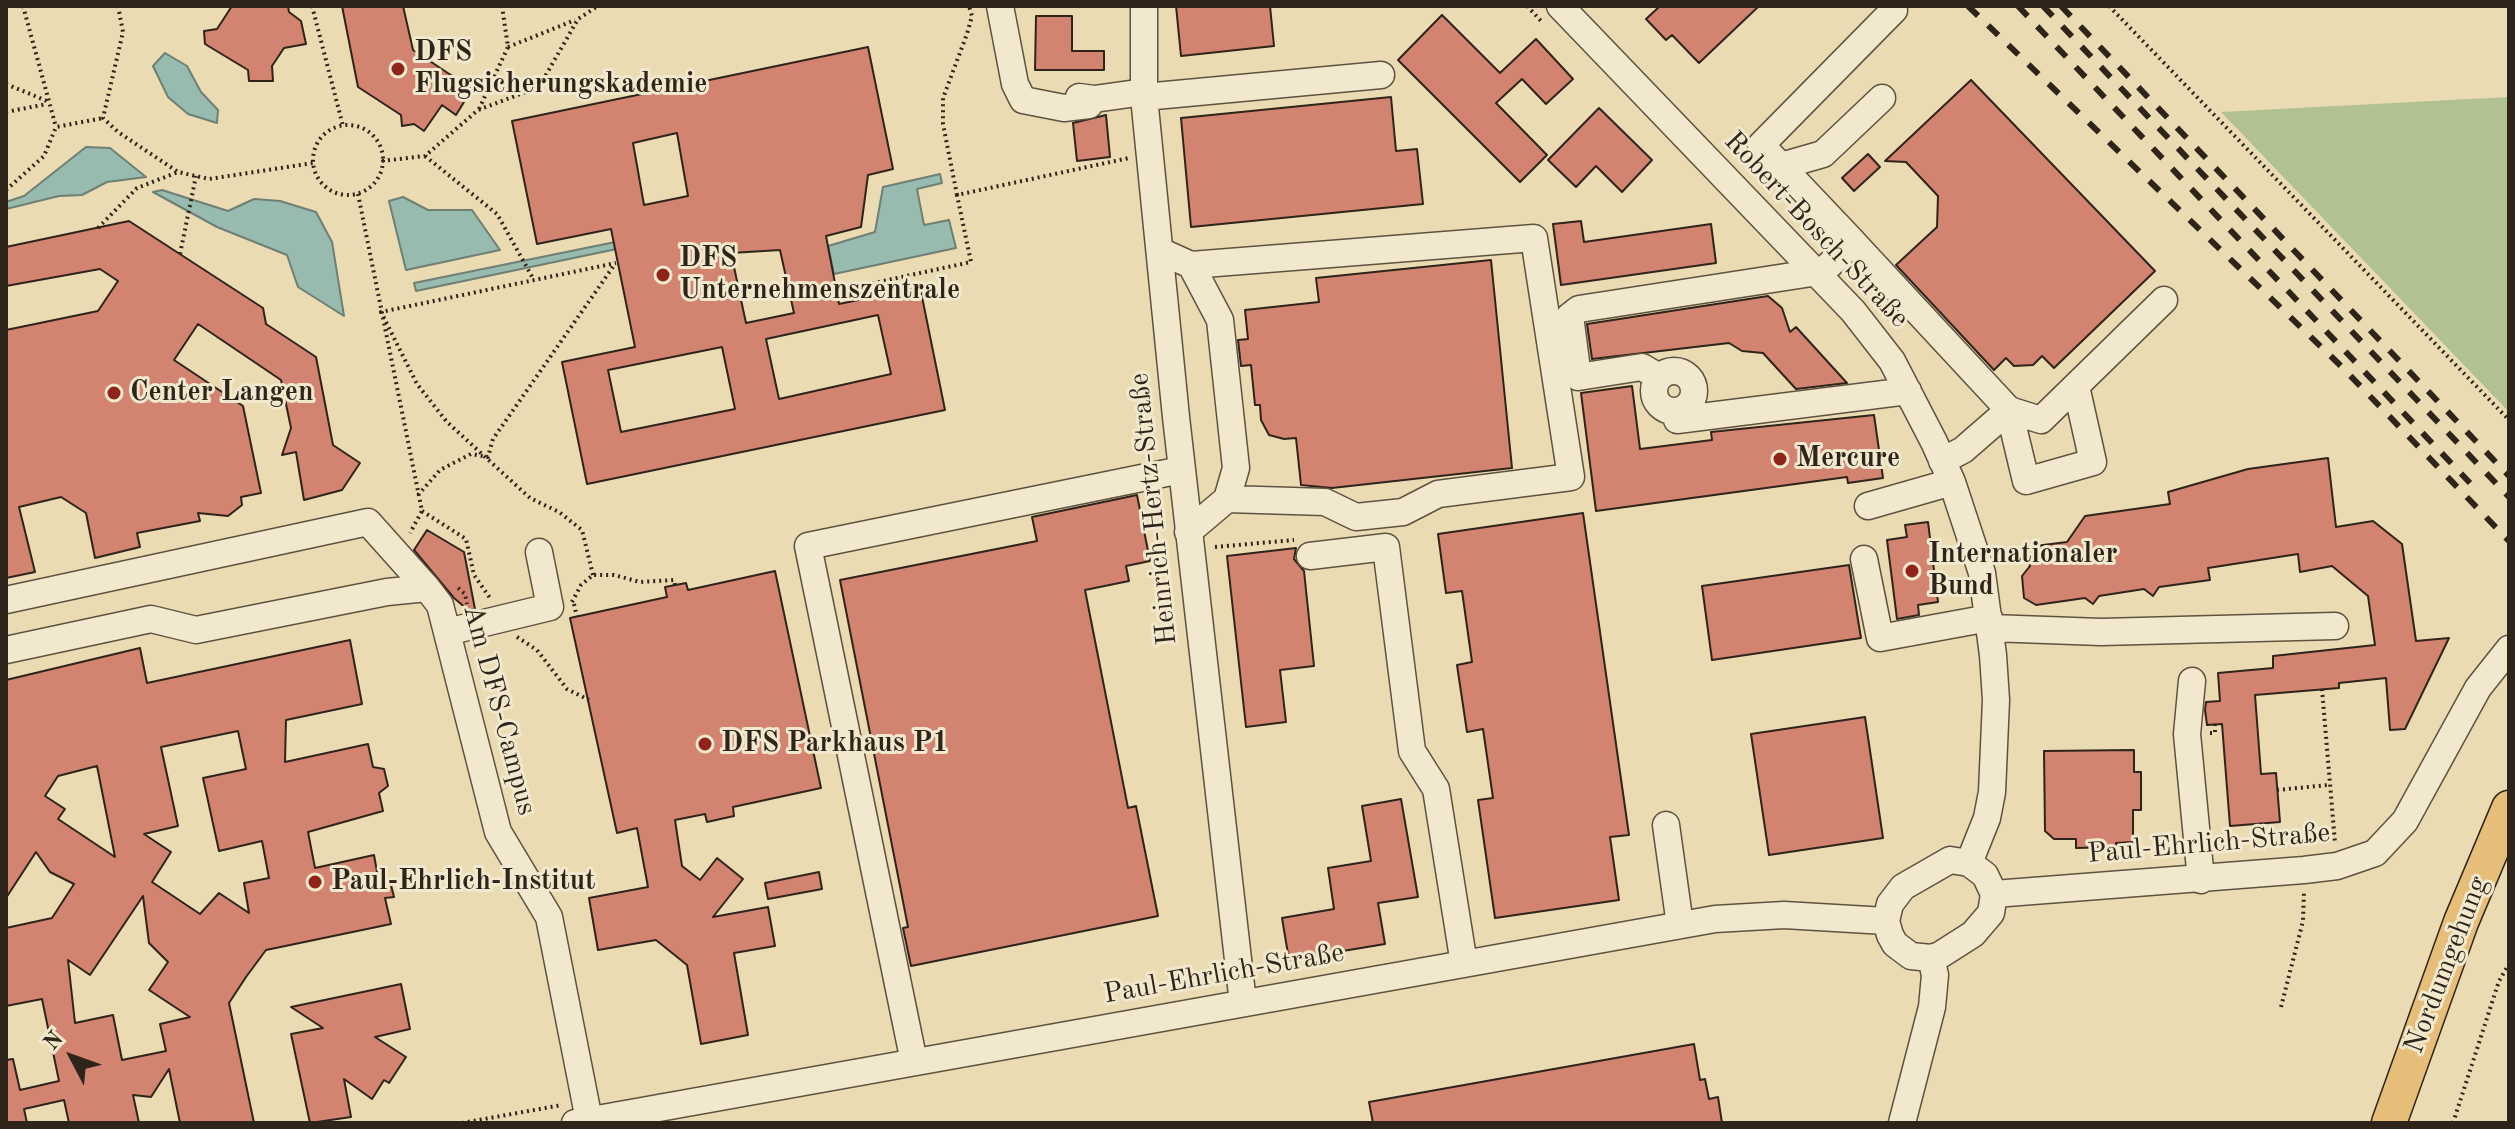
<!DOCTYPE html>
<meta charset="utf-8">
<style>
body{margin:0}
#map{position:relative;width:2515px;height:1129px;overflow:hidden;background:#ebdbb2;font-family:"Old Standard TT",serif}
canvas{display:block}
.frame{position:absolute;inset:0;border:8px solid #2f241a;pointer-events:none}
.north{position:absolute;left:32px;top:1017px;width:80px;height:80px;-webkit-text-stroke:6px #f2e8cd;paint-order:stroke;rotate:311deg;font-size:22px;font-weight:700;line-height:32px;text-align:center;color:#2f241a}
.north::after{content:'';display:block;margin:auto;width:28px;height:36px;background:#2f241a;clip-path:polygon(50% 0,100% 100%,50% 72%,0 100%)}
</style>
<div id="map">
<canvas width="2515" height="1129"></canvas>
<div class="frame"></div>
<div class="north">N</div>
</div>
<script>
const g = document.querySelector('canvas').getContext('2d');
g.lineJoin = 'round';
function paint(path, color) {
  g.fillStyle = color;
  g.fill(path, 'evenodd');
}
function shape(rows) {
  const path = new Path2D();
  for (const r of rows) {
    if (r.length === 3) {
      path.moveTo(r[0] + r[2], r[1]);
      path.arc(r[0], r[1], r[2], 0, 2 * Math.PI);
      continue;
    }
    path.moveTo(r[0], r[1]);
    for (let i = 2; i < r.length; i += 2) path.lineTo(r[i], r[i + 1]);
  }
  return path;
}
function strokePath(path, color, width, dash) {
  g.strokeStyle = color;
  g.lineWidth = width;
  g.lineCap = dash ? 'butt' : 'round';
  g.setLineDash(dash || []);
  g.stroke(path);
}
function drawText(font, color, halo, rows, align = 'center') {
  g.font = font + ' "Old Standard TT",serif';
  g.lineWidth = 6;
  g.setLineDash([]);
  g.textBaseline = 'middle';
  g.strokeStyle = halo;
  g.fillStyle = color;
  for (const [text, x, y, turn = 0] of rows) {
    g.save();
    g.translate(x, y);
    g.rotate((+turn || 0) * Math.PI / 180);
    g.textAlign = isNaN(turn) ? turn : align;
    if (halo) g.strokeText(text, 0, 0);
    g.fillText(text, 0, 0);
    g.restore();
  }
}
const green = shape([
 [2509,97,2509,412,2221,112]
]);
const water = shape([
 [165,53,187,66,201,92,218,110,217,123,188,114,168,97,153,66,165,53],
 [86,147,110,148,146,177,107,182,82,195,59,196,6,209,6,202,24,196,86,147],
 [940,174,942,183,917,189,924,225,949,220,956,248,834,274,828,246,875,232,883,187,940,174],
 [162,190,228,211,254,199,280,201,316,212,332,242,344,316,298,287,287,255,217,227,153,192,162,190],
 [403,197,428,210,472,210,500,250,406,270,389,201,403,197],
 [630,239,631,246,416,291,414,283,630,239]
]);
const building = shape([
 [232,6,288,6,289,12,301,21,306,44,284,48,272,66,273,81,249,81,248,70,205,44,204,31,217,29,232,6],
 [342,6,403,6,413,50,472,89,456,115,442,105,424,131,414,124,402,126,401,115,358,87,342,6],
 [1176,6,1270,6,1274,46,1181,56,1176,6],
 [1660,6,1759,6,1699,63,1672,35,1666,40,1646,19,1660,6],
 [1442,15,1500,73,1536,39,1573,79,1546,104,1522,79,1496,103,1547,155,1520,182,1398,60,1442,15],
 [1036,16,1072,16,1072,51,1104,51,1104,70,1035,70,1036,16],
 [868,47,893,169,868,175,861,227,826,236,839,304,920,287,945,410,587,484,562,362,635,347,611,229,537,244,512,121,868,47],
 [677,133,688,196,644,205,633,143,677,133],
 [780,250,794,313,746,323,731,253,780,250],
 [878,315,891,374,779,399,766,339,878,315],
 [722,347,735,409,621,432,608,370,722,347],
 [1971,80,2155,271,2054,368,2042,356,2033,365,2014,366,2006,358,1994,370,1896,265,1937,227,1938,196,1906,162,1885,161,1971,80],
 [1391,97,1396,151,1417,149,1423,204,1191,227,1181,118,1391,97],
 [1599,108,1652,160,1622,192,1596,166,1576,187,1548,160,1599,108],
 [1106,115,1110,157,1077,161,1073,123,1106,115],
 [1868,154,1880,167,1854,191,1842,178,1868,154],
 [129,221,263,308,266,324,316,357,333,445,360,463,342,490,304,500,296,452,282,455,291,428,281,380,198,324,174,360,243,406,261,493,241,497,242,505,228,516,198,513,200,521,137,533,140,547,95,558,86,513,61,497,19,507,35,572,6,578,6,330,98,311,118,281,100,269,6,286,6,247,129,221],
 [1581,221,1584,242,1711,224,1716,263,1561,285,1553,224,1581,221],
 [1491,260,1512,468,1332,488,1301,485,1296,438,1284,439,1269,435,1261,420,1260,405,1255,405,1251,365,1241,366,1238,340,1248,339,1245,310,1319,302,1316,278,1491,260],
 [1768,296,1782,308,1790,332,1796,327,1847,383,1796,389,1763,353,1742,351,1729,343,1592,359,1587,324,1768,296],
 [1632,386,1640,449,1712,440,1711,432,1874,415,1883,478,1848,483,1847,477,1596,511,1581,393,1632,386],
 [2328,458,2336,527,2373,521,2402,544,2416,641,2449,638,2405,729,2390,730,2386,678,2339,683,2339,688,2255,695,2261,774,2276,773,2280,822,2230,826,2222,724,2207,725,2205,710,2206,702,2220,701,2218,673,2273,668,2273,656,2375,645,2368,596,2332,566,2300,572,2298,554,2208,568,2210,580,2159,587,2153,596,2144,589,2099,596,2093,604,2085,598,2036,605,2024,598,2022,576,2030,566,2027,547,2067,542,2085,516,2170,504,2168,492,2248,469,2328,458],
 [1137,495,1150,561,1126,566,1129,581,1085,590,1128,808,1136,806,1158,916,911,966,903,928,908,927,840,580,1037,541,1032,517,1137,495],
 [1583,513,1629,835,1610,837,1619,900,1495,918,1478,800,1493,798,1483,729,1467,732,1457,665,1472,662,1462,591,1446,593,1438,534,1583,513],
 [1928,522,1938,602,1918,605,1919,615,1897,619,1887,540,1907,537,1905,525,1928,522],
 [427,530,464,552,475,609,468,610,454,598,414,550,427,530],
 [1296,548,1294,559,1304,571,1314,666,1280,670,1286,722,1246,727,1227,556,1296,548],
 [1849,565,1861,638,1712,660,1702,586,1849,565],
 [775,571,821,788,733,807,734,816,707,822,705,814,675,820,682,866,700,880,717,858,743,879,713,917,768,907,775,946,734,953,748,1035,701,1044,687,965,656,940,598,950,589,898,648,887,637,828,617,833,570,618,667,597,665,587,686,583,688,590,775,571],
 [350,640,362,704,286,720,285,762,368,744,373,767,384,769,388,786,379,793,383,811,308,832,315,868,374,855,378,877,382,877,383,883,390,881,394,897,385,898,391,924,266,950,246,977,229,1003,254,1123,180,1123,169,1069,151,1097,133,1095,139,1123,69,1123,64,1100,24,1109,27,1123,6,1123,6,1060,13,1059,20,1090,59,1081,42,999,6,1006,6,928,52,918,74,884,50,872,36,852,6,898,6,680,140,648,147,683,350,640],
 [238,731,246,769,203,778,219,851,262,841,269,878,244,883,249,913,219,893,200,914,152,882,171,852,144,834,178,826,161,747,238,731],
 [97,766,115,857,58,819,65,809,45,796,58,776,97,766],
 [143,896,149,943,168,962,149,990,190,1017,160,1024,166,1051,122,1060,113,1015,75,1023,68,960,90,975,143,896],
 [1865,717,1883,838,1769,855,1751,734,1865,717],
 [2134,750,2134,772,2141,772,2141,810,2133,810,2133,842,2116,843,2116,847,2076,848,2076,839,2054,839,2045,831,2044,751,2134,750],
 [1401,799,1418,897,1378,903,1385,944,1289,960,1282,918,1334,909,1328,868,1371,861,1362,806,1401,799],
 [819,872,822,889,768,899,765,883,819,872],
 [401,984,410,1029,375,1037,406,1057,389,1083,384,1080,372,1099,344,1079,351,1117,310,1123,291,1034,323,1028,291,1007,401,984],
 [1694,1044,1700,1080,1705,1079,1709,1099,1718,1097,1722,1123,1373,1123,1369,1102,1694,1044]
]);
const path = shape([
 [23,6,56,127],
 [118,6,123,32,103,118,118,132,178,172,209,179,313,163],
 [312,6,343,126],
 [1527,6,1542,22],
 [2109,6,2509,420],
 [508,47,575,20],
 [6,84,47,101],
 [479,109,508,47,502,6],
 [6,112,47,104],
 [348,160,35],
 [425,156,497,214,534,280],
 [382,161,425,156,478,110,539,87,578,19,598,6],
 [6,190,44,156,56,127,103,118],
 [358,194,422,511,410,533],
 [957,195,943,124,943,98,967,34,972,16,969,6],
 [98,228,137,188,178,172],
 [180,254,196,176],
 [837,291,971,262,957,195,1129,158],
 [418,495,440,470,471,454,488,457,493,439,615,264],
 [422,511,466,539,474,575,490,598],
 [1215,547,1294,540],
 [593,575,582,530,559,512,530,498,447,422,417,384,381,312,616,263],
 [458,588,465,594,467,604],
 [572,602,581,585,593,575,614,575,640,582,674,580,675,585],
 [574,604,577,617],
 [517,637,537,650,567,689,589,700],
 [2322,689,2335,843],
 [2210,733,2215,733,2215,724],
 [2277,790,2328,785],
 [2281,1007,2303,921,2304,891],
 [462,1123,562,1105],
 [2453,1123,2499,981,2509,964]
]);
const minor = shape([
 [1000,6,1015,84,1023,100,1064,108,1089,105,1094,99],
 [1144,6,1144,97,1176,417,1243,1003],
 [1560,6,1853,311,1892,361,1934,442,1952,482,1982,573,1993,655,1996,700,1992,792,1987,818,1969,863],
 [1079,97,1094,99,1144,92],
 [1144,97,1381,75],
 [1781,166,1823,154,1882,98],
 [1853,242,1761,145,1894,10],
 [1160,251,1191,265,1534,238,1571,477,1438,494,1403,512,1356,517,1325,502,1227,499],
 [1820,274,1853,242,2009,410,1963,450,1942,461],
 [1674,391,20],
 [1659,377,1642,367,1578,377,1570,316,1579,309,1818,272],
 [2009,410,2026,481,2093,462,2076,386],
 [2009,410,2041,420,2164,300],
 [1676,411,1677,420,1908,391],
 [1868,506,1952,482],
 [1188,532,1227,499,1236,468,1220,320,1191,265],
 [1310,556,1386,547,1412,751,1436,789,1464,964],
 [1864,559,1880,638,1989,618],
 [6,600,368,522,427,588],
 [1991,628,2101,632,2335,626],
 [447,632,550,607,539,552],
 [6,650,151,619,196,630,387,592,427,588,440,605,498,832,549,917,589,1120],
 [2192,681,2187,734,2201,880],
 [1666,825,1680,925],
 [1950,860,1969,863,1985,875,1994,894,1991,913,1973,934,1940,955,1931,958,1911,956,1895,944,1890,935,1886,921,1890,904,1903,887,1950,860],
 [1994,894,2304,870,2337,866,2375,853,2405,821,2478,688,2509,649],
 [914,1062,808,546,1181,470],
 [575,1123,1715,919,1784,915,1886,921],
 [1902,1123,1932,1007,1935,975,1931,958]
]);
const major = shape([
 [2389,1123,2461,922,2509,808]
]);
const rail = shape([
 [1968,6,2342,367,2509,541],
 [2018,6,2470,483],
 [2043,6,2509,497],
 [2061,6,2509,476]
]);
const markers = [
 [398,69,8,"#8f2418"],
 [663,275,8,"#8f2418"],
 [114,393,8,"#8f2418"],
 [1780,459,8,"#8f2418"],
 [1912,571,8,"#8f2418"],
 [705,744,8,"#8f2418"],
 [315,882,8,"#8f2418"]
];
const poiNames = [
 ["DFS",414,53],
 ["Flugsicherungskademie",414,85],
 ["DFS",679,259],
 ["Unternehmenszentrale",679,291],
 ["Center Langen",130,393],
 ["Mercure",1796,459],
 ["Internationaler",1928,555],
 ["Bund",1928,587],
 ["DFS Parkhaus P1",721,744],
 ["Paul-Ehrlich-Institut",331,882]
];
const streetNames = [
 ["Robert-Bosch-Straße",1816,230,47],
 ["Heinrich-Hertz-Straße",1154,509,-96],
 ["Am DFS-Campus",499,710,75],
 ["Paul-Ehrlich-Straße",2209,844,-5],
 ["Nordumgehung",2447,965,-69],
 ["Paul-Ehrlich-Straße",1224,974,-10]
];
paint(green, '#b1c191');
paint(water, '#98bbb0');
strokePath(water, '#6e7f74', 2);
paint(building, '#d28471');
strokePath(building, '#2f241a', 2);
strokePath(minor, '#5e5240', 29);
strokePath(major, '#2f241a', 37);
strokePath(path, '#2f241a', 4, [2, 4]);
strokePath(minor, '#f2e8cd', 26);
strokePath(major, '#e6be79', 34);
strokePath(rail, '#2f241a', 6, [14, 14]);
for (const [x, y, r, color] of markers) {
  const dot = new Path2D();
  dot.arc(x, y, r, 0, 2 * Math.PI);
  g.fillStyle = color;
  g.fill(dot);
  strokePath(dot, '#f2e8cd', 3);
}
drawText('bold 28px', '#2f241a', '#f2e8cd', poiNames, 'left');
drawText('28px', '#2f241a', '#f2e8cd', streetNames);
</script>
